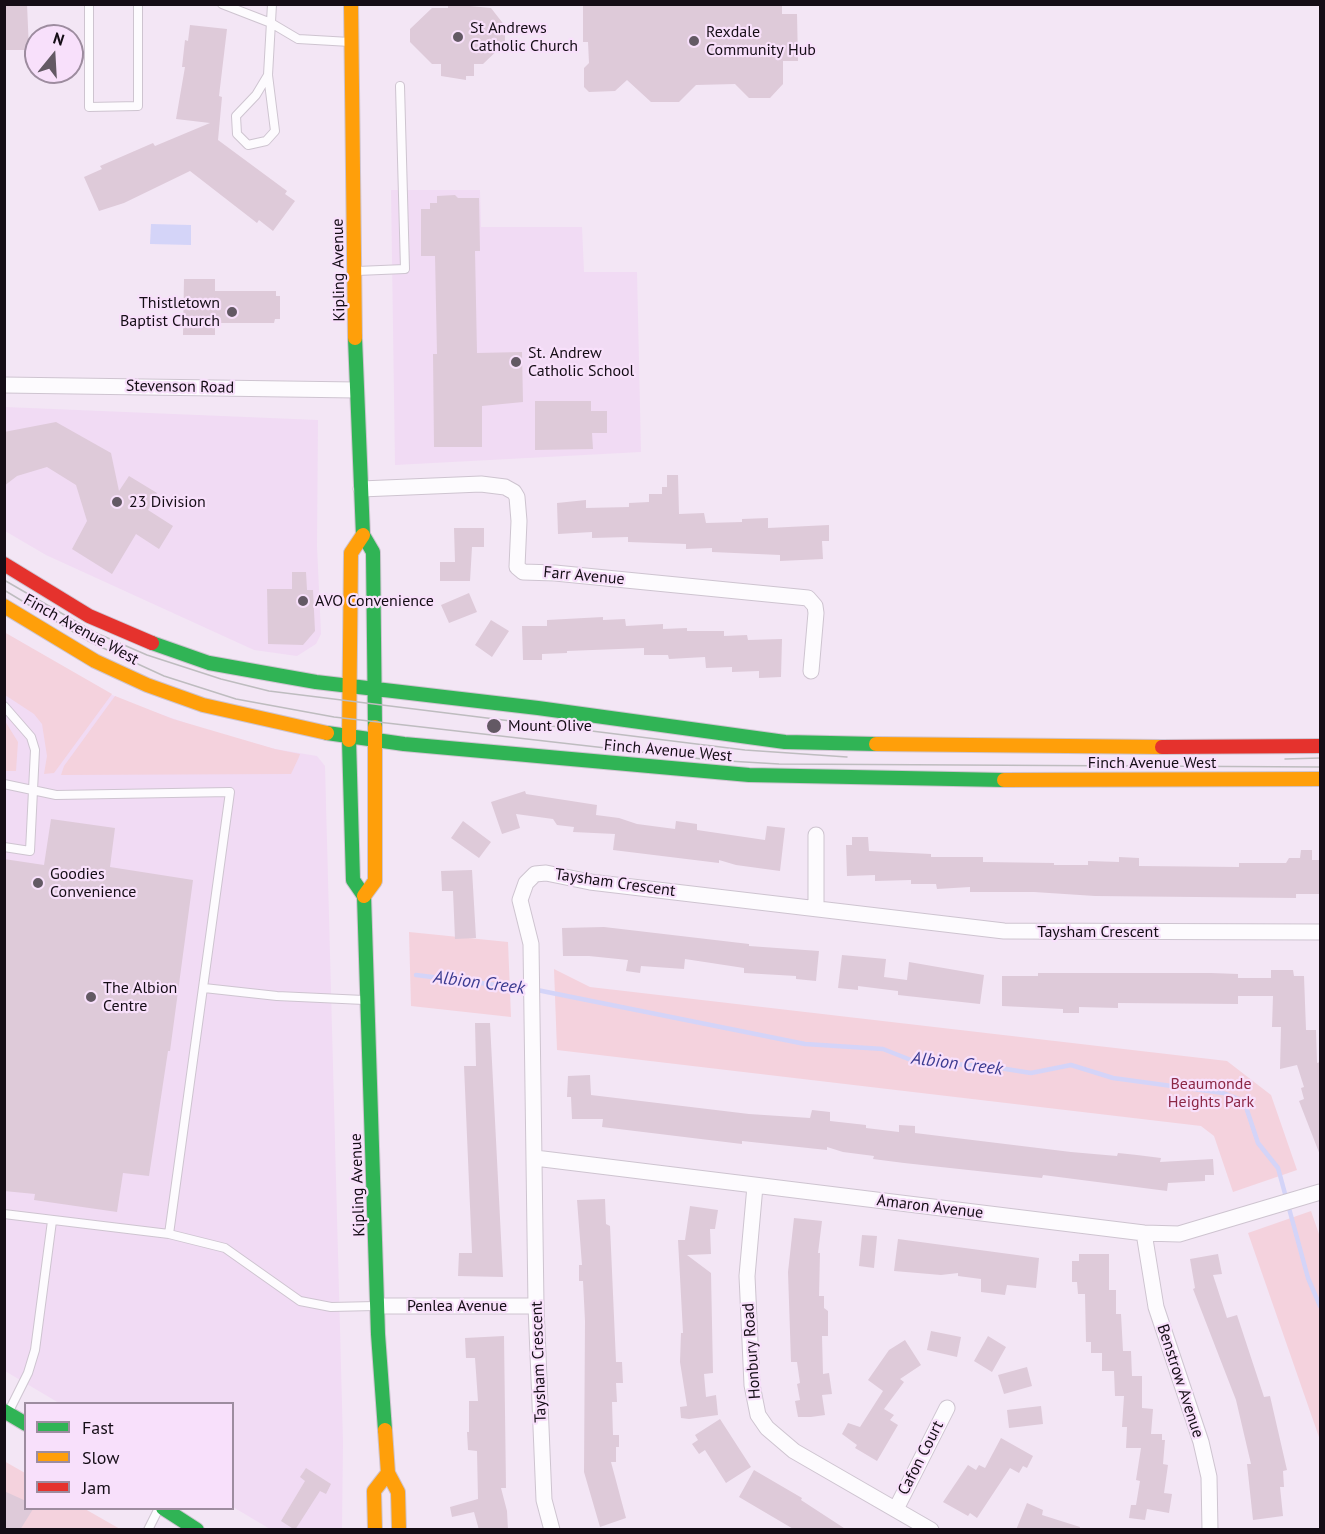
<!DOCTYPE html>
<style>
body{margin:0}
#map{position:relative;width:1325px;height:1534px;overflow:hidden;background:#f3e6f5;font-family:"PT Sans",sans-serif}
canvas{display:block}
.frame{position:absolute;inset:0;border:6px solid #150d16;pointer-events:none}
.legend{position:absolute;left:24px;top:1402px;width:210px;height:108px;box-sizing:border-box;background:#f8e0fb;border:2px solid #9d8c9f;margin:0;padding:8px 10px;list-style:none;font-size:18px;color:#150d16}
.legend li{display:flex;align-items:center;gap:12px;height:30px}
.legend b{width:30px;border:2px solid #9d8c9f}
.north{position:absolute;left:24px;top:24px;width:60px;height:60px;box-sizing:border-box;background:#f8e0fb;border:2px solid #9d8c9f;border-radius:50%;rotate:18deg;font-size:16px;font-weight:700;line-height:24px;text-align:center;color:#150d16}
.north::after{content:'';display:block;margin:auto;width:21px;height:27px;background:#635964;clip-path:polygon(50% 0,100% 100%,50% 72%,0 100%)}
</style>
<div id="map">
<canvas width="1325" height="1534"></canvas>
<div class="frame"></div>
<ul class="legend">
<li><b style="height:8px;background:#30b455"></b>Fast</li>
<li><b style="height:8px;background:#ff9f0a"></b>Slow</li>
<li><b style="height:8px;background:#e5322d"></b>Jam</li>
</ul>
<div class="north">N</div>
</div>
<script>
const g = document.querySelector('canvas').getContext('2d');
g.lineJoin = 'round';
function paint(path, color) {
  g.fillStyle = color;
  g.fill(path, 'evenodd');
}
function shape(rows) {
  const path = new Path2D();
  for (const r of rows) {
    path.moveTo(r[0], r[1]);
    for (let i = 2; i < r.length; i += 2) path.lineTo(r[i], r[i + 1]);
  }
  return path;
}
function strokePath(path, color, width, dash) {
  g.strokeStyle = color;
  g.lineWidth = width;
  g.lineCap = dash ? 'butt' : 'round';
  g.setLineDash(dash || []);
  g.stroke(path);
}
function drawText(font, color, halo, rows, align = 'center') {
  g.font = font + ' "PT Sans",sans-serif';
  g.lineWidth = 4.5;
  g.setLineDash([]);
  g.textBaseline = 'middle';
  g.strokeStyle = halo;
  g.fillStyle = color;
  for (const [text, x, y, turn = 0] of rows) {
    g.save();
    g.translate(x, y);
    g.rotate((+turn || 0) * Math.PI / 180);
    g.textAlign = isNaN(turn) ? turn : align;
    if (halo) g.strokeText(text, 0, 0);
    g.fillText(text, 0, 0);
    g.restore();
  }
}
const built = shape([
 [391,190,480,190,481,227,582,227,584,272,637,272,641,452,395,465],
 [5,407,318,420,317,546,321,634,316,644,297,656,254,650,46,555,5,531],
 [4,632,103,691,140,707,206,730,275,749,317,756,325,766,343,1442,342,1529,270,1529,233,1507,232,1404,59,1403,5,1371]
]);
const green = shape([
 [4,632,112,694,54,773,44,774,47,756,42,724,34,714,5,695],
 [115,696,173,719,275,749,300,754,299,757,291,774,61,775,64,766],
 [5,721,18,742,16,771,5,771],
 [409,932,508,942,511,1017,411,1006],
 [554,969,590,987,1227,1061,1271,1095,1297,1170,1233,1192,1214,1136,1201,1126,557,1050],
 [1311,1211,1320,1237,1320,1440,1248,1233],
 [4,1461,25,1473,26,1508,85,1509,120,1529,5,1529]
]);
const water = shape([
 [151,224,191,225,191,245,150,244]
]);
const stream = shape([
 [416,975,537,990,805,1044,883,1049,916,1062,987,1066,1031,1073,1071,1065,1113,1078,1223,1093,1244,1101,1258,1143,1278,1168,1308,1278,1320,1306]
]);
const building = shape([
 [4,4,27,4,29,50,5,50],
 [448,4,491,8,505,26,505,43,483,64,474,64,474,76,466,76,466,80,441,76,441,64,432,64,410,42,410,29,432,8,448,8],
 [583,4,782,4,782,14,797,14,798,61,783,61,783,84,770,98,749,98,735,84,696,85,679,102,651,102,627,80,615,91,589,92,584,87,584,68,589,63,588,42,583,42],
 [190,25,227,29,219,96,222,97,218,140,287,191,285,194,295,201,273,231,259,220,257,223,190,171,124,203,99,211,84,177,102,169,100,166,153,143,155,146,210,123,176,119,185,67,182,67,185,40,188,41],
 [455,195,458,198,479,198,480,251,475,251,477,353,522,352,523,402,482,406,482,447,434,447,433,354,437,354,435,256,421,256,421,209,430,209,430,203,437,203,437,196],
 [184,279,215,279,215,291,276,291,276,296,280,296,280,319,275,319,274,323,215,323,215,335,183,335],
 [535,401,591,401,591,411,607,411,607,433,592,433,593,449,535,450],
 [56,422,111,453,119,491,129,476,157,493,148,510,173,526,159,549,136,534,112,574,72,549,87,521,76,485,47,467,17,476,4,486,4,432],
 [667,475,678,475,679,514,704,513,706,523,742,522,742,519,768,518,768,528,829,525,829,541,822,541,823,559,780,561,780,555,712,552,712,548,686,549,686,544,628,542,628,537,592,538,592,532,558,534,557,503,586,500,586,508,629,507,629,503,649,502,649,494,662,494,662,487,667,487],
 [454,528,484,528,484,547,472,547,470,581,440,581,440,562,455,562],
 [292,572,306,572,307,590,313,590,315,631,303,645,268,644,267,589,292,589],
 [469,593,477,612,449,623,441,605],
 [603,617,603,620,625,619,626,626,663,624,663,629,687,628,687,631,724,631,724,636,747,635,748,640,782,639,781,677,759,678,759,671,732,672,732,667,706,668,705,657,669,659,668,655,644,655,644,648,567,651,567,653,542,654,542,660,523,660,522,626,547,626,547,620],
 [491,620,509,631,492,657,475,645],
 [525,791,526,794,597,805,596,815,619,818,637,824,675,829,676,821,697,824,697,830,765,840,767,826,785,828,780,871,736,865,719,860,719,863,613,850,615,834,573,832,574,827,557,825,553,819,516,814,520,828,502,834,491,802],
 [51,819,115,828,110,867,193,880,170,1051,168,1051,149,1176,123,1173,117,1212,34,1200,35,1194,4,1191,4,859,44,865],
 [463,821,491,842,479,858,451,838],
 [852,837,868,837,869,851,931,854,931,857,983,857,983,862,1054,863,1054,865,1088,865,1088,861,1119,862,1119,857,1139,858,1139,866,1239,867,1239,863,1286,863,1289,858,1300,858,1301,850,1312,850,1312,860,1319,860,1319,894,1296,894,1296,898,1095,896,1034,892,970,892,970,887,937,889,936,884,911,884,911,880,875,881,875,875,847,876,846,845,852,845],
 [472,870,476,938,455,939,453,891,442,891,441,871],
 [604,927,749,944,749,946,819,951,816,981,796,979,796,976,744,973,744,968,685,959,684,969,641,966,640,973,626,971,628,960,589,956,563,956,562,928],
 [842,955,886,959,884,977,907,980,909,962,984,975,980,1004,898,995,898,991,858,986,858,990,838,988],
 [1271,970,1293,970,1294,976,1304,976,1306,1030,1316,1030,1317,1063,1320,1062,1320,1155,1299,1101,1304,1099,1301,1088,1304,1087,1297,1065,1280,1069,1281,1027,1272,1027,1273,996,1238,996,1238,1004,1118,1003,1118,1008,1079,1007,1079,1013,1063,1013,1063,1009,1002,1006,1002,976,1038,976,1038,973,1211,973,1238,974,1238,978,1271,978],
 [475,1023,490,1023,503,1277,458,1276,459,1253,472,1253,464,1066,476,1066],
 [590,1075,591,1095,749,1114,810,1118,812,1110,830,1112,830,1121,866,1125,866,1128,899,1132,899,1125,915,1126,915,1133,1071,1152,1117,1156,1118,1153,1137,1155,1161,1158,1160,1162,1213,1159,1214,1175,1205,1175,1205,1181,1168,1183,1167,1191,1043,1175,1042,1178,904,1163,873,1159,874,1156,843,1152,827,1147,827,1150,742,1141,742,1144,602,1127,603,1119,572,1119,571,1097,567,1097,568,1076],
 [605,1199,606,1224,610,1226,616,1362,622,1362,623,1383,616,1383,617,1402,612,1402,613,1435,619,1435,619,1447,616,1447,616,1462,611,1462,626,1518,600,1527,584,1472,585,1321,583,1281,579,1281,579,1265,582,1265,577,1200],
 [690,1206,718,1210,715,1229,710,1229,711,1254,687,1255,711,1273,713,1373,704,1374,706,1397,716,1395,718,1415,689,1419,681,1418,680,1407,687,1406,680,1362,681,1333,683,1333,678,1240,685,1240],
 [794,1218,822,1221,818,1253,820,1253,819,1296,824,1296,824,1308,828,1311,828,1336,822,1336,823,1374,829,1373,832,1394,822,1395,825,1415,811,1417,798,1417,795,1401,800,1400,797,1384,800,1383,797,1362,791,1362,788,1272],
 [862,1235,877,1236,874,1268,859,1266],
 [898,1239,1039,1258,1036,1288,1007,1285,1005,1295,981,1292,981,1279,958,1276,958,1273,941,1275,894,1271],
 [1079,1254,1109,1254,1109,1290,1116,1290,1116,1314,1121,1314,1123,1351,1131,1351,1132,1376,1142,1376,1142,1408,1153,1409,1151,1434,1162,1434,1162,1440,1165,1440,1163,1464,1168,1465,1164,1493,1172,1494,1169,1513,1147,1509,1145,1520,1129,1518,1131,1505,1136,1505,1140,1481,1136,1480,1141,1448,1126,1448,1127,1427,1122,1427,1124,1396,1115,1396,1114,1371,1102,1371,1102,1353,1091,1353,1091,1342,1086,1342,1085,1294,1078,1294,1077,1282,1072,1282,1072,1261,1079,1261],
 [1218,1254,1222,1274,1213,1275,1227,1318,1237,1315,1264,1397,1270,1396,1287,1470,1283,1471,1284,1487,1280,1487,1283,1516,1253,1520,1247,1464,1251,1464,1236,1400,1193,1289,1195,1288,1190,1259],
 [931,1331,961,1337,957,1357,927,1350],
 [504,1336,506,1488,501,1488,507,1511,508,1530,479,1530,474,1512,452,1517,450,1507,478,1499,477,1451,468,1450,467,1432,469,1432,469,1401,478,1401,475,1358,466,1358,465,1338],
 [988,1336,1006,1347,992,1372,974,1361],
 [905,1340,921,1365,900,1379,904,1382,884,1409,894,1415,890,1420,898,1425,877,1461,855,1448,857,1445,842,1434,848,1423,860,1427,883,1391,868,1380,889,1350],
 [1027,1367,1032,1386,1004,1394,998,1375],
 [1041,1406,1043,1424,1009,1428,1007,1410],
 [720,1419,751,1467,726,1483,705,1450,699,1454,692,1444,698,1440,695,1435],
 [1001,1438,1033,1456,1027,1468,1023,1466,1019,1473,1010,1468,977,1518,970,1513,968,1516,943,1502,968,1465,976,1470,979,1465,985,1468],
 [306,1468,331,1484,326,1494,320,1491,295,1530,281,1521,305,1481,300,1477],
 [754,1470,802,1498,801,1500,847,1530,795,1530,739,1497],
 [4,1491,26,1501,26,1509,33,1509,20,1530,4,1530],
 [1027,1503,1043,1510,1042,1515,1080,1527,1079,1530,1016,1530]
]);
const lane = shape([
 [89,4,89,107,138,106,138,4],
 [222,4,271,23,298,39,350,42],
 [268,75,256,95,236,116,237,134,248,145,266,141,275,131,268,75,272,4],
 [357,271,405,269,400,86],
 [4,706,31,737,35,750,30,851,4,847],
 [4,784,56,795,230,792,169,1234],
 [204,988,277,996,364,1000],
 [4,1214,169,1234,225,1248,300,1301,331,1307,375,1306],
 [9,1411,28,1373,35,1350,52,1221],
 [148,1530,159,1508]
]);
const street = shape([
 [4,385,356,390],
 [361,489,481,484,505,487,514,492,517,497,519,521,517,567,523,572,555,573,808,598,815,606,816,613,811,671],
 [816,835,816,907],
 [535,1158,1144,1233,1179,1234,1320,1192],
 [755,1186,747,1276,752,1385,758,1415,767,1428,794,1451,931,1530],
 [1144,1233,1156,1307,1201,1442,1209,1477,1210,1530],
 [378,1306,536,1306],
 [896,1509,947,1408],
 [552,1530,544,1500,536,1306,531,944,520,900,526,883,535,874,546,873,590,882,1004,931,1320,932]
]);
const fast = shape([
 [355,338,363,535,373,552,375,727],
 [152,643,209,663,316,682,538,708,785,742,876,744],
 [327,733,404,744,749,775,1004,780],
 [349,740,353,880,364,896,378,1334,385,1430],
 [4,1411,26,1424],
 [163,1508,197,1530]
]);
const slow = shape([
 [351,4,355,338],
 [4,606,95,661,147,685,203,705,327,733],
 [349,740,351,553,363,535],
 [876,744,1162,747],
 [1004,780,1320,779],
 [364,896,375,881,375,727],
 [385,1430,388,1473,398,1492,399,1530],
 [375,1530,374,1491,388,1473]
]);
const jam = shape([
 [4,564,89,616,152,643],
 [1162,747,1320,746]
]);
const tram = shape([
 [4,580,94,632,147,655,221,679,269,691,745,750,847,757],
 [4,590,90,642,164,676,236,699,334,717,711,760,779,764,1320,767],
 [1285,759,1320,758]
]);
const markers = [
 [458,37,6,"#635964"],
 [694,41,6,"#635964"],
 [232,312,6,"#635964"],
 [516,362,6,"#635964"],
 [117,502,6,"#635964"],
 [303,601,6,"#635964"],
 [494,726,8,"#635964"],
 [38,883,6,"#635964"],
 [91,997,6,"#635964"]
];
const poiNames = [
 ["St Andrews",470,28],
 ["Catholic Church",470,46],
 ["Rexdale",706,32],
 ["Community Hub",706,50],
 ["Thistletown",220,303,"right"],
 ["Baptist Church",220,321,"right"],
 ["St. Andrew",528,353],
 ["Catholic School",528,371],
 ["23 Division",129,502],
 ["AVO Convenience",315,601],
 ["Mount Olive",508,726],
 ["Goodies",50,874],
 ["Convenience",50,892],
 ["The Albion",103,988],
 ["Centre",103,1006]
];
const streetNames = [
 ["Kipling Avenue",339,270,-91],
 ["Stevenson Road",180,387,1],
 ["Farr Avenue",584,576,5],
 ["Finch Avenue West",81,630,29],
 ["Finch Avenue West",668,751,5],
 ["Finch Avenue West",1152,763],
 ["Taysham Crescent",615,883,8],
 ["Taysham Crescent",1098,932],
 ["Kipling Avenue",358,1185,-92],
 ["Amaron Avenue",930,1207,7],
 ["Penlea Avenue",457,1306],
 ["Honbury Road",752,1351,-94],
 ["Taysham Crescent",539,1362,-92],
 ["Benstrow Avenue",1180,1381,72],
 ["Cafon Court",921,1458,-63]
];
const parkNames = [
 ["Beaumonde",1211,1084],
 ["Heights Park",1211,1102]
];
const waterNames = [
 ["Albion Creek",479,983,7],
 ["Albion Creek",957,1064,7]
];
paint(built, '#f1dbf4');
paint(green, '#f4d2dd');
paint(water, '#d4d4f8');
strokePath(stream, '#d4d4f8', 4.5);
paint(building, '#decad9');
strokePath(lane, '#cec4d0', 10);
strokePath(street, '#cec4d0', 17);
strokePath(fast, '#cec4d0', 16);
strokePath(slow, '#cec4d0', 16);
strokePath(jam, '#cec4d0', 16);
strokePath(lane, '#fdfbfe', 8);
strokePath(street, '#fdfbfe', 15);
strokePath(fast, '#30b455', 14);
strokePath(slow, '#ff9f0a', 14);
strokePath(jam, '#e5322d', 14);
strokePath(tram, '#bebcbf', 1.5);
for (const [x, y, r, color] of markers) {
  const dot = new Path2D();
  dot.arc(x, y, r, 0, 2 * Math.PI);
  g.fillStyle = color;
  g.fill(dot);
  strokePath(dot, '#f8e0fb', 2);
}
drawText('16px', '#150d16', '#f8e0fb', poiNames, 'left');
drawText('16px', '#150d16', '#f8e0fb', streetNames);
drawText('16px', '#8c2846', '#f8e0fb', parkNames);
drawText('italic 18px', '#3b3b90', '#f8e0fb', waterNames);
</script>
